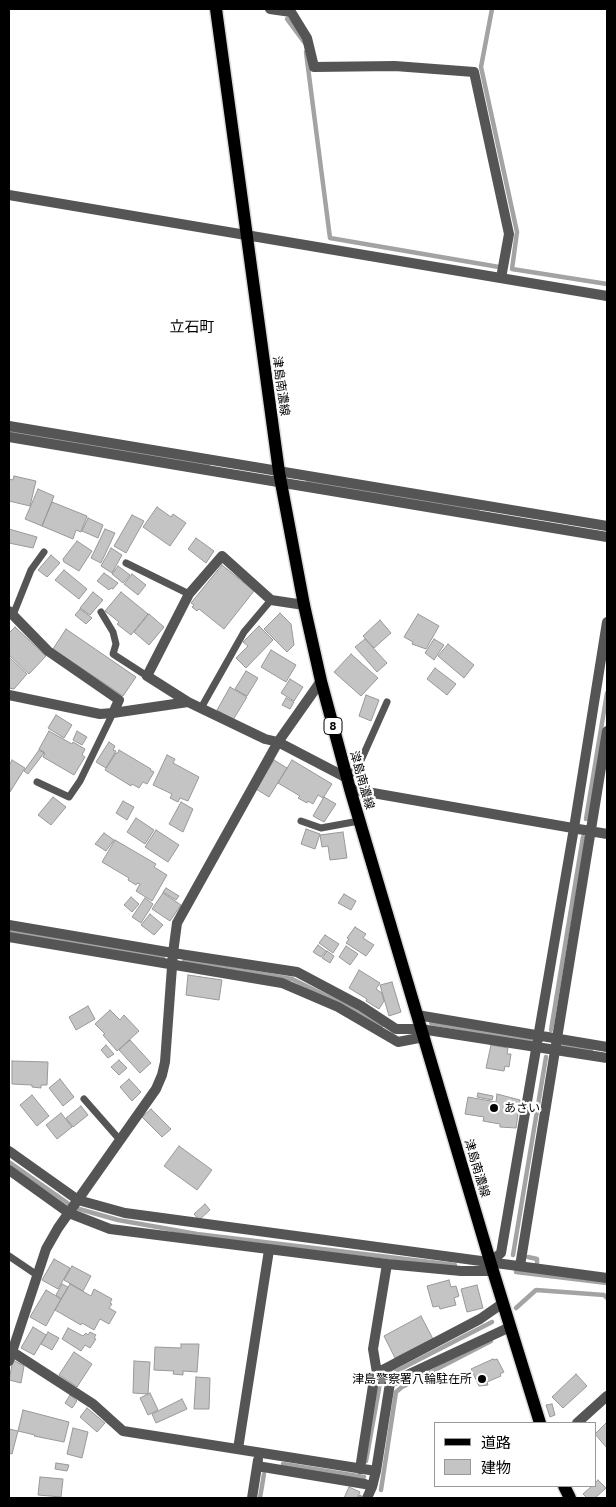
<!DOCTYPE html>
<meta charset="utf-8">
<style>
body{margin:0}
#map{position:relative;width:616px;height:1507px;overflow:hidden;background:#fff;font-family:Commissioner,"Noto Sans JP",sans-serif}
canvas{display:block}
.frame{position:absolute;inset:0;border:10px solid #000;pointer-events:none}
.legend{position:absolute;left:434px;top:1422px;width:162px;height:65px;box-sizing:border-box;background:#fff;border:1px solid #999;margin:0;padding:6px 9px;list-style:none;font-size:15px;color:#000}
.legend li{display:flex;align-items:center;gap:10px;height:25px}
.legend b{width:25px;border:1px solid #999}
</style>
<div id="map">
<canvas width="616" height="1507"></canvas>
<div class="frame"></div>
<ul class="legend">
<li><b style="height:6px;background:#000"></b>道路</li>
<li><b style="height:14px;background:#c4c4c4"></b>建物</li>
</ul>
</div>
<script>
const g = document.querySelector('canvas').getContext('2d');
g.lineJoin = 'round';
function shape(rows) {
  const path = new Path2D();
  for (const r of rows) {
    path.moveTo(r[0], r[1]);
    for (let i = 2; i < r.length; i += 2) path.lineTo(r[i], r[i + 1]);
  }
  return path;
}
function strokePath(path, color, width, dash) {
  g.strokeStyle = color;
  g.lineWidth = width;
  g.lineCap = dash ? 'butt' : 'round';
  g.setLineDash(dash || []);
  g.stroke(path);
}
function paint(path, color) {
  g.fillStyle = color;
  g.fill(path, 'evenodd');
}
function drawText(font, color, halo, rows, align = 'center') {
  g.font = font + ' Commissioner,"Noto Sans JP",sans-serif';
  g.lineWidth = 4.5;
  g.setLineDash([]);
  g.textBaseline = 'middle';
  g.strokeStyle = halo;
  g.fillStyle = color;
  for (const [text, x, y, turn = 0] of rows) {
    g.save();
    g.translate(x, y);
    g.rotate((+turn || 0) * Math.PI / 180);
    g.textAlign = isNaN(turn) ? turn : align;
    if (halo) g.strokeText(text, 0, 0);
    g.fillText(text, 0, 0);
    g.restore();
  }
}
const stream = shape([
 [492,9,481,67,517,232,512,269,607,284],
 [287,19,304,42],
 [306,52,330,238,499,267],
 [9,432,208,465],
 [308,482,478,509],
 [586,819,607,693],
 [9,931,163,957],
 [184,961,292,979,355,1010,382,1025],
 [431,1023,530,1040],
 [551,1030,583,837],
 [561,1045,591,1051],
 [9,1162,69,1204],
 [79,1209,118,1220,197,1234,455,1265],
 [513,1255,546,1057],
 [528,1257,537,1259,537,1263],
 [516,1272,607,1283],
 [516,1308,536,1290,604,1295,607,1298],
 [366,1461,380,1383,385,1377,492,1322],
 [283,1464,364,1477],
 [381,1490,396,1392,402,1387,491,1341],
 [260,1498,264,1474],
 [359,1498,360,1497]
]);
const building = shape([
 [14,476,36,481,30,506,9,501,9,479,13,480,14,476],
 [38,489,54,496,42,526,25,519,38,489],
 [52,502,87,516,81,532,76,530,73,539,42,526,52,502],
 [157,507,171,517,173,514,186,523,170,546,143,527,157,507],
 [132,515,144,521,126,553,114,546,132,515],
 [88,518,103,525,98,538,82,531,88,518],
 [9,529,37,537,33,548,9,543,9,529],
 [105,529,115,533,101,563,91,558,105,529],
 [196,538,214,551,206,563,188,549,196,538],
 [77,541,92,551,79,571,64,562,63,559,77,541],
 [111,548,122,555,112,573,101,566,111,548],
 [51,555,60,563,47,577,38,570,51,555],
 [222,565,254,591,224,629,199,609,197,611,192,607,194,605,191,603,222,565],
 [118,566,130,575,123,583,112,574,118,566],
 [64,570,87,589,79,599,55,580,64,570],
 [104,573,118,583,113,589,111,588,109,590,97,581,104,573],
 [132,574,146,585,138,595,124,584,132,574],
 [93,592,103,600,90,615,80,608,93,592],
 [121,592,148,614,131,635,117,624,119,622,105,611,121,592],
 [80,609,92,618,86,624,75,615,80,609],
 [280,613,291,624,294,645,287,652,264,629,280,613],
 [149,614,164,627,149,645,134,632,149,614],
 [418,614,439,626,426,649,412,644,413,642,404,637,418,614],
 [380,620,391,633,374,648,363,636,380,620],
 [259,626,273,640,246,668,236,658,248,646,243,642,259,626],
 [15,627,46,656,29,674,9,655,9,633,15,627],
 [66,629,136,677,123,696,53,649,66,629],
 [365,639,387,663,377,672,355,647,365,639],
 [434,639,444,645,434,660,425,653,434,639],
 [448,644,474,665,464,678,438,656,448,644],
 [271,650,296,665,286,682,261,667,271,650],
 [351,654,378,678,361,696,334,672,351,654],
 [9,657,27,674,14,689,9,688,9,657],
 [435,668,456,684,447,695,427,679,435,668],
 [246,671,258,678,247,696,235,689,246,671],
 [290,679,303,687,294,701,281,693,290,679],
 [230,687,247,697,233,720,217,710,230,687],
 [366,695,379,700,371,721,359,716,366,695],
 [286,698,294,702,290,709,282,705,286,698],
 [56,715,72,725,64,738,48,728,56,715],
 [49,731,72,744,73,742,85,749,82,755,85,757,74,775,43,757,45,753,39,749,49,731],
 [77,731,87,737,82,745,73,740,77,731],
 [109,742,115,746,113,750,116,751,106,768,96,762,109,742],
 [39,750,44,753,28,774,24,771,39,750],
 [119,750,151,769,150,770,154,772,147,784,143,782,139,788,132,784,131,786,105,770,116,753,118,753,119,750],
 [167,755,175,759,173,763,199,777,188,801,180,798,178,802,170,798,172,794,153,785,167,755],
 [12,760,25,768,10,792,9,766,12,760],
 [274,760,287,768,269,797,256,789,274,760],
 [292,760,332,784,323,798,318,795,313,804,308,801,307,803,298,798,300,796,278,783,292,760],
 [53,797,66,807,51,825,38,815,53,797],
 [324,797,336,804,324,822,313,816,324,797],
 [123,801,134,807,127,820,116,813,123,801],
 [181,802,193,809,183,832,169,824,181,802],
 [136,818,154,830,145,844,127,832,136,818],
 [306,829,320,834,315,849,301,844,306,829],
 [156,830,179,845,168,862,145,847,156,830],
 [343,832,347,858,330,860,328,846,322,847,320,835,343,832],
 [104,833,114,840,106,851,95,844,104,833],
 [115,840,156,864,154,867,167,875,152,901,136,891,140,884,137,883,136,885,128,880,129,878,102,862,115,840],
 [166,888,179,896,176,900,163,892,166,888],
 [163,893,181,905,170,921,152,909,163,893],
 [344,894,356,901,351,910,338,903,344,894],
 [131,897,139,904,132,912,124,905,131,897],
 [145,898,153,904,141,923,132,917,145,898],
 [150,914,163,925,154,935,141,925,150,914],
 [355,927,366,934,363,938,374,945,366,956,346,943,349,939,347,938,355,927],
 [325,935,339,944,333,953,319,943,325,935],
 [318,945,326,951,321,957,313,952,318,945],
 [346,946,358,954,350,965,339,957,346,946],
 [327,951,334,956,330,963,322,958,327,951],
 [359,970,380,983,376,989,382,993,384,1001,379,1009,366,1001,367,999,349,988,359,970],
 [188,975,222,980,219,1000,186,995,188,975],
 [392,982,401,1012,389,1016,380,985,392,982],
 [88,1006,95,1019,76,1030,69,1017,88,1006],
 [110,1010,120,1020,124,1015,139,1031,117,1051,103,1035,105,1034,95,1024,110,1010],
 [130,1040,151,1063,140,1073,119,1050,130,1040],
 [106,1045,114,1054,108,1058,101,1050,106,1045],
 [491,1045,508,1048,507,1054,511,1054,509,1067,505,1066,504,1071,486,1068,491,1045],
 [119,1060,127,1068,119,1075,111,1067,119,1060],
 [12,1061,48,1062,47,1085,41,1085,41,1088,32,1087,32,1085,12,1084,12,1061],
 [60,1079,74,1097,63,1106,49,1088,60,1079],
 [129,1079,141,1092,132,1101,120,1087,129,1079],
 [478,1093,493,1096,492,1100,477,1097,478,1093],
 [497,1094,520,1100,516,1128,500,1127,500,1124,483,1121,484,1117,465,1114,468,1097,496,1102,497,1094],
 [32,1095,49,1116,37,1126,20,1105,32,1095],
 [81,1106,88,1115,73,1127,66,1118,81,1106],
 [151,1109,171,1129,162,1137,142,1117,151,1109],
 [61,1113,72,1127,57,1139,46,1125,61,1113],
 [179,1146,212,1170,197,1190,164,1166,179,1146],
 [205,1204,210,1210,199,1220,194,1214,205,1204],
 [54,1259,70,1268,58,1289,42,1280,54,1259],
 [72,1266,91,1276,83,1291,64,1280,72,1266],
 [449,1280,451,1287,456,1286,459,1296,454,1298,456,1305,440,1309,439,1306,433,1307,427,1286,449,1280],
 [62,1284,68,1287,61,1299,56,1295,62,1284],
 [70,1284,91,1296,94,1289,112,1299,110,1303,112,1304,109,1308,116,1312,109,1324,100,1319,94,1330,82,1323,81,1325,55,1310,70,1284],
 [477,1285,483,1308,467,1312,461,1289,477,1285],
 [46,1290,61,1299,46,1326,30,1317,46,1290],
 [421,1316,433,1339,395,1358,384,1336,421,1316],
 [33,1327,46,1335,34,1355,21,1348,33,1327],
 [68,1328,83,1336,86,1333,88,1335,90,1332,96,1335,94,1338,96,1339,90,1348,85,1345,81,1351,62,1339,68,1328],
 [48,1332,59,1338,52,1350,41,1344,48,1332],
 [181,1344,199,1344,197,1372,183,1371,183,1375,173,1374,174,1371,154,1370,155,1347,181,1348,181,1344],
 [74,1352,92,1364,77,1387,59,1375,74,1352],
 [493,1359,494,1360,497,1359,504,1372,500,1374,501,1376,487,1382,488,1385,479,1386,471,1369,493,1359],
 [13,1360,24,1366,21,1383,9,1380,13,1360],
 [134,1361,150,1362,148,1394,133,1393,134,1361],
 [576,1374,587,1386,563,1408,552,1397,576,1374],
 [196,1377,210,1378,209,1409,194,1409,196,1377],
 [150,1393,158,1410,148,1415,140,1398,150,1393],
 [70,1395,77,1401,72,1408,65,1403,70,1395],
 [182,1399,187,1409,156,1423,152,1414,182,1399],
 [552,1404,555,1415,550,1417,546,1405,552,1404],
 [87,1408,105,1423,97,1432,80,1417,87,1408],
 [23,1410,69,1422,64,1442,34,1436,35,1435,18,1431,23,1410],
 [607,1422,607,1448,595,1434,607,1422],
 [73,1428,88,1432,82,1458,67,1454,73,1428],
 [9,1429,18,1431,12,1454,9,1453,9,1429],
 [56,1463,69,1465,67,1471,55,1469,56,1463],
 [40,1477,63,1479,61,1497,38,1495,40,1477],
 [598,1480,606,1488,595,1498,587,1498,583,1494,592,1486,595,1486,595,1483,598,1480],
 [349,1487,360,1492,357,1498,344,1498,349,1487]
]);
const service = shape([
 [126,563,189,594],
 [101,612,113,632,116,644,113,654,147,676],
 [13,615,31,570,44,552],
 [201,708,244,632,271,600],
 [347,778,358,767,387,702],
 [37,782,69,797,80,781,113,713],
 [301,821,321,828,359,821],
 [84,1099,120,1140],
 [9,1256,37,1275]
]);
const minor = shape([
 [270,9,291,12,307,38,314,67,395,66,474,72,509,234,501,278],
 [9,195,607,296],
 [9,426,607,526],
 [9,437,607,537],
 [9,611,48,651,119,700,113,713],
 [9,695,100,714,113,713,188,702,265,739,278,742,347,778],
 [188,702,147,676,189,594,222,556,271,600,304,605],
 [350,789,607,834],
 [9,925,173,953,297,972,361,1006,396,1029,421,1029,607,1058],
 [9,937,282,983,338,1007,398,1042,424,1037],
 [417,1015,607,1047],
 [9,1151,78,1200,125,1213,607,1278],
 [9,1170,69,1213,110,1229,387,1264,461,1271,493,1271],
 [490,1262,501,1253,574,828,607,622],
 [387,1264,373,1349,377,1373,480,1319,503,1303],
 [520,1266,607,731],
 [11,1351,93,1404,123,1431,376,1471],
 [9,1361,46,1249,58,1228,156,1089,162,1075,165,1062,173,953,177,923,278,742,321,681],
 [577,1423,607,1396],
 [238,1449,269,1250],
 [257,1466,365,1484,372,1487],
 [360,1469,374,1379,377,1373],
 [252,1498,258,1460],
 [367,1498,372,1487,376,1471,390,1383,510,1327]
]);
const primary = shape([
 [216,9,279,472,304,605,321,681,350,789,493,1271,540,1423],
 [564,1486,570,1498]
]);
const markers = [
 [494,1108,5,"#000"],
 [482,1379,5,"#000"]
];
const shields = [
 [333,726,18]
];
const shieldNames = [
 ["8",333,726]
];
const streetNames = [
 ["津島南濃線",281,386,82],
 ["津島南濃線",362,780,74],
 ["津島南濃線",477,1168,73]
];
const poiNames = [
 ["あさい",504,1108],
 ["津島警察署八輪駐在所",472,1379,"right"]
];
const quarterNames = [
 ["立石町",192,327]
];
strokePath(stream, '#a3a3a3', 4.5);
paint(building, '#c4c4c4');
strokePath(building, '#999', 1);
strokePath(primary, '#dbdbdb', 15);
strokePath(service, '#555', 7);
strokePath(minor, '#555', 10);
strokePath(primary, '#000', 12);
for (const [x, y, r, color] of markers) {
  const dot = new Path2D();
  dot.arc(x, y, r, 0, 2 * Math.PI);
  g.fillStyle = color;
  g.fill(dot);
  strokePath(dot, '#fff', 2);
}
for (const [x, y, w] of shields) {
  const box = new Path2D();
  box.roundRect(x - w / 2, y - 8.5, w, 17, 4);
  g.fillStyle = '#fff';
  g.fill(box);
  strokePath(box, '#000', 1);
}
drawText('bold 11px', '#000', null, shieldNames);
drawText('12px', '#000', '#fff', streetNames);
drawText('12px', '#000', '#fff', poiNames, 'left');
drawText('15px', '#000', '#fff', quarterNames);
</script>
